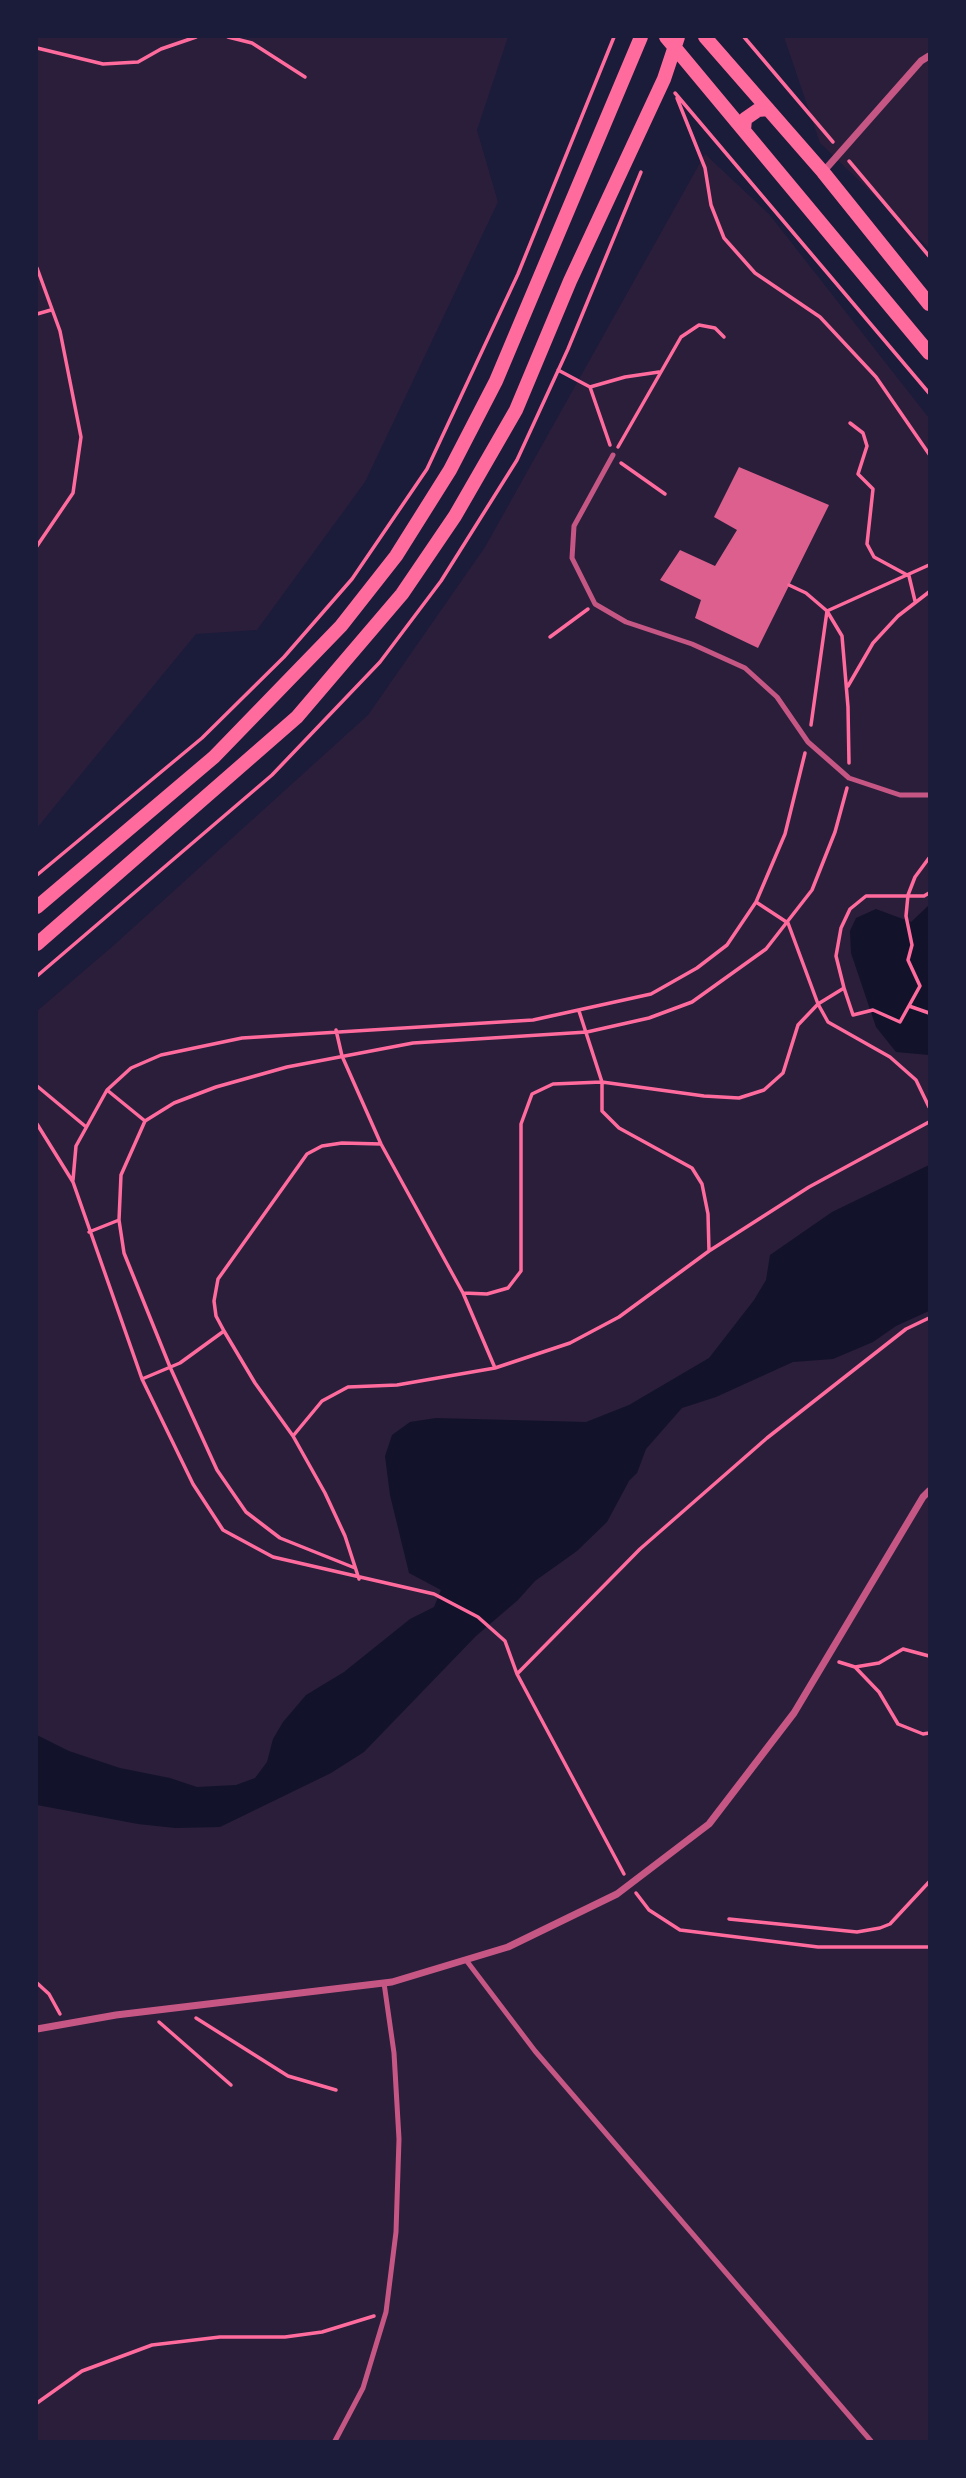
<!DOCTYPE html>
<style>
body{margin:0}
#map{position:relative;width:966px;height:2478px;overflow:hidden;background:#1b1b3a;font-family:Helvetica,sans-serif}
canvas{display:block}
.frame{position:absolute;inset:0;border:38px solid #1b1b3a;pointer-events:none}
</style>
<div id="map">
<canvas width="966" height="2478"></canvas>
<div class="frame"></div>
</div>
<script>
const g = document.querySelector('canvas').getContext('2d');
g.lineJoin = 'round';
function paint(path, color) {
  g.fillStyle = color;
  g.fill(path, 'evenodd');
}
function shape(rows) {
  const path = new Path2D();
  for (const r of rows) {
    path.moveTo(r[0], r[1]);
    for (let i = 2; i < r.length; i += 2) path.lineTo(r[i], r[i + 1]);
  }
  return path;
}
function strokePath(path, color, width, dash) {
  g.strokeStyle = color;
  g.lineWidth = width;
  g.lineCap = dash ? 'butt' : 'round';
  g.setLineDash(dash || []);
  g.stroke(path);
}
const green = shape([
 [37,37,508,37,477,130,498,202,365,482,257,630,196,634,37,828],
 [784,37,929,37,929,248,820,143],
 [705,154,769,214,929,418,929,2441,37,2441,37,1011,114,945,368,715,485,547]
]);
const water = shape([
 [929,905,929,1055,896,1052,876,1027,851,953,850,931,856,918,876,909,911,922],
 [929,1165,929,1311,896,1326,873,1342,833,1359,793,1362,716,1397,682,1408,646,1449,637,1473,629,1481,607,1522,577,1551,535,1581,518,1600,476,1636,364,1752,331,1773,220,1827,175,1828,138,1824,37,1805,37,1735,69,1751,120,1768,170,1778,197,1787,236,1785,255,1778,267,1762,273,1739,283,1722,306,1695,344,1672,410,1619,434,1607,441,1590,409,1573,390,1495,385,1456,392,1435,410,1422,436,1418,586,1422,629,1405,709,1358,754,1300,766,1280,770,1255,832,1212]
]);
const building = shape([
 [739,467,829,505,758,648,695,618,701,600,660,580,680,550,715,566,737,530,714,517]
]);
const path = shape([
 [228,37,252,43,305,77],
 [744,37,833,142],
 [37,48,103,64,138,62,161,49,196,37],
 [675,93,929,393],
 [677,98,705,168,711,205,724,238,755,273,820,317,876,377,929,454],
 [849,161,929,256],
 [37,268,60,331,81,437,73,493,37,546],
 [37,314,51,310],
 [558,370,590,387,610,445],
 [590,387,625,377,659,372],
 [850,423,863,433,867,446,858,474,873,489,867,544,874,557,909,576,915,601],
 [618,447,681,337,699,325,715,328,724,337],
 [621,463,665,494],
 [789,585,806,593,827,611,842,636,848,707,849,763],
 [550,637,588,609],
 [848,686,873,643,898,616,929,592],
 [811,725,827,611,929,565],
 [37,875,202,738,284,657,352,579,427,469,518,274,614,37],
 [756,902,788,923,818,1004,828,1022,890,1057,916,1080,929,1107],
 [37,976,272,775,380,662,441,581,517,460,568,349,641,172],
 [844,988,836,956,841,928,850,909,866,896,924,896,929,893],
 [909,1006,929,1013],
 [579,1011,602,1082,602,1111,619,1128,692,1168,702,1184,708,1214,709,1251],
 [336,1030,342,1056,381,1144,463,1293,495,1368],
 [37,1086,85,1126],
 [107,1090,145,1121],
 [37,1124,73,1182,142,1379,193,1484,223,1530,273,1557,434,1594,478,1617,505,1641,517,1674,624,1874],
 [73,1180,76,1146,107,1090,131,1068,161,1055,242,1038,533,1020,651,994,697,968,727,945,756,902,785,834,805,753],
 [89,1232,119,1220],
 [463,1293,487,1294,508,1288,521,1271,521,1124,532,1094,553,1084,602,1082,704,1096,739,1098,764,1090,783,1073,798,1025,818,1004,844,988,853,1015,873,1010,900,1022,920,986,908,960,912,945,906,916,908,895,915,877,929,858],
 [142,1379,180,1363,224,1331],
 [293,1436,322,1401,348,1387,397,1385,495,1368,570,1343,619,1317,709,1251,809,1187,929,1122],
 [355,1568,280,1538,246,1512,217,1470,170,1367,124,1253,119,1220,121,1175,145,1121,174,1103,216,1087,287,1067,413,1043,587,1032,649,1018,692,1002,766,949,812,890,835,832,847,788],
 [359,1579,345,1536,325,1493,293,1436,255,1383,224,1331,216,1316,214,1301,218,1279,307,1154,322,1146,342,1143,381,1144],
 [839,1662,855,1667,879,1663,903,1649,929,1656],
 [855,1667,879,1692,898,1724,923,1734,929,1733],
 [517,1674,640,1549,767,1438,906,1329,929,1318],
 [636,1893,649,1910,680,1930,818,1947,929,1947],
 [729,1919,857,1932,880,1928,890,1924,929,1882],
 [37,1983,49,1994,60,2014],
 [196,2018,288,2076,336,2090],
 [159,2022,231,2085],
 [37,2403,82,2371,152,2345,220,2337,285,2337,322,2332,374,2316]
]);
const service = shape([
 [613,455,574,526,572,558,595,604,626,622,692,644,745,668,777,697,808,742,849,778,900,795,929,795],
 [466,1960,535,2051,871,2441],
 [335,2441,363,2388,386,2312,396,2232,399,2139,394,2053,384,1983]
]);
const minor = shape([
 [823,172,921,61,929,56],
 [37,2029,116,2015,392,1982,508,1947,617,1894,709,1824,794,1713,923,1497,929,1491]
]);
const secondary = shape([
 [666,37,929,353],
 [705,37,823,172,929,304],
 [744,130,745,119,758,110,768,109],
 [37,907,214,757,341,626,396,556,450,470,496,381,641,37],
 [37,944,297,717,402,594,455,516,516,410,570,281,664,79,678,37]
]);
paint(green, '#2a1e3b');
paint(water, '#12122b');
paint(building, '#dd5f8e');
strokePath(path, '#ff6b9d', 3.5);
strokePath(service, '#c65784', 5);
strokePath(minor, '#c65784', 7);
strokePath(secondary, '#ff6b9d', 14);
</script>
